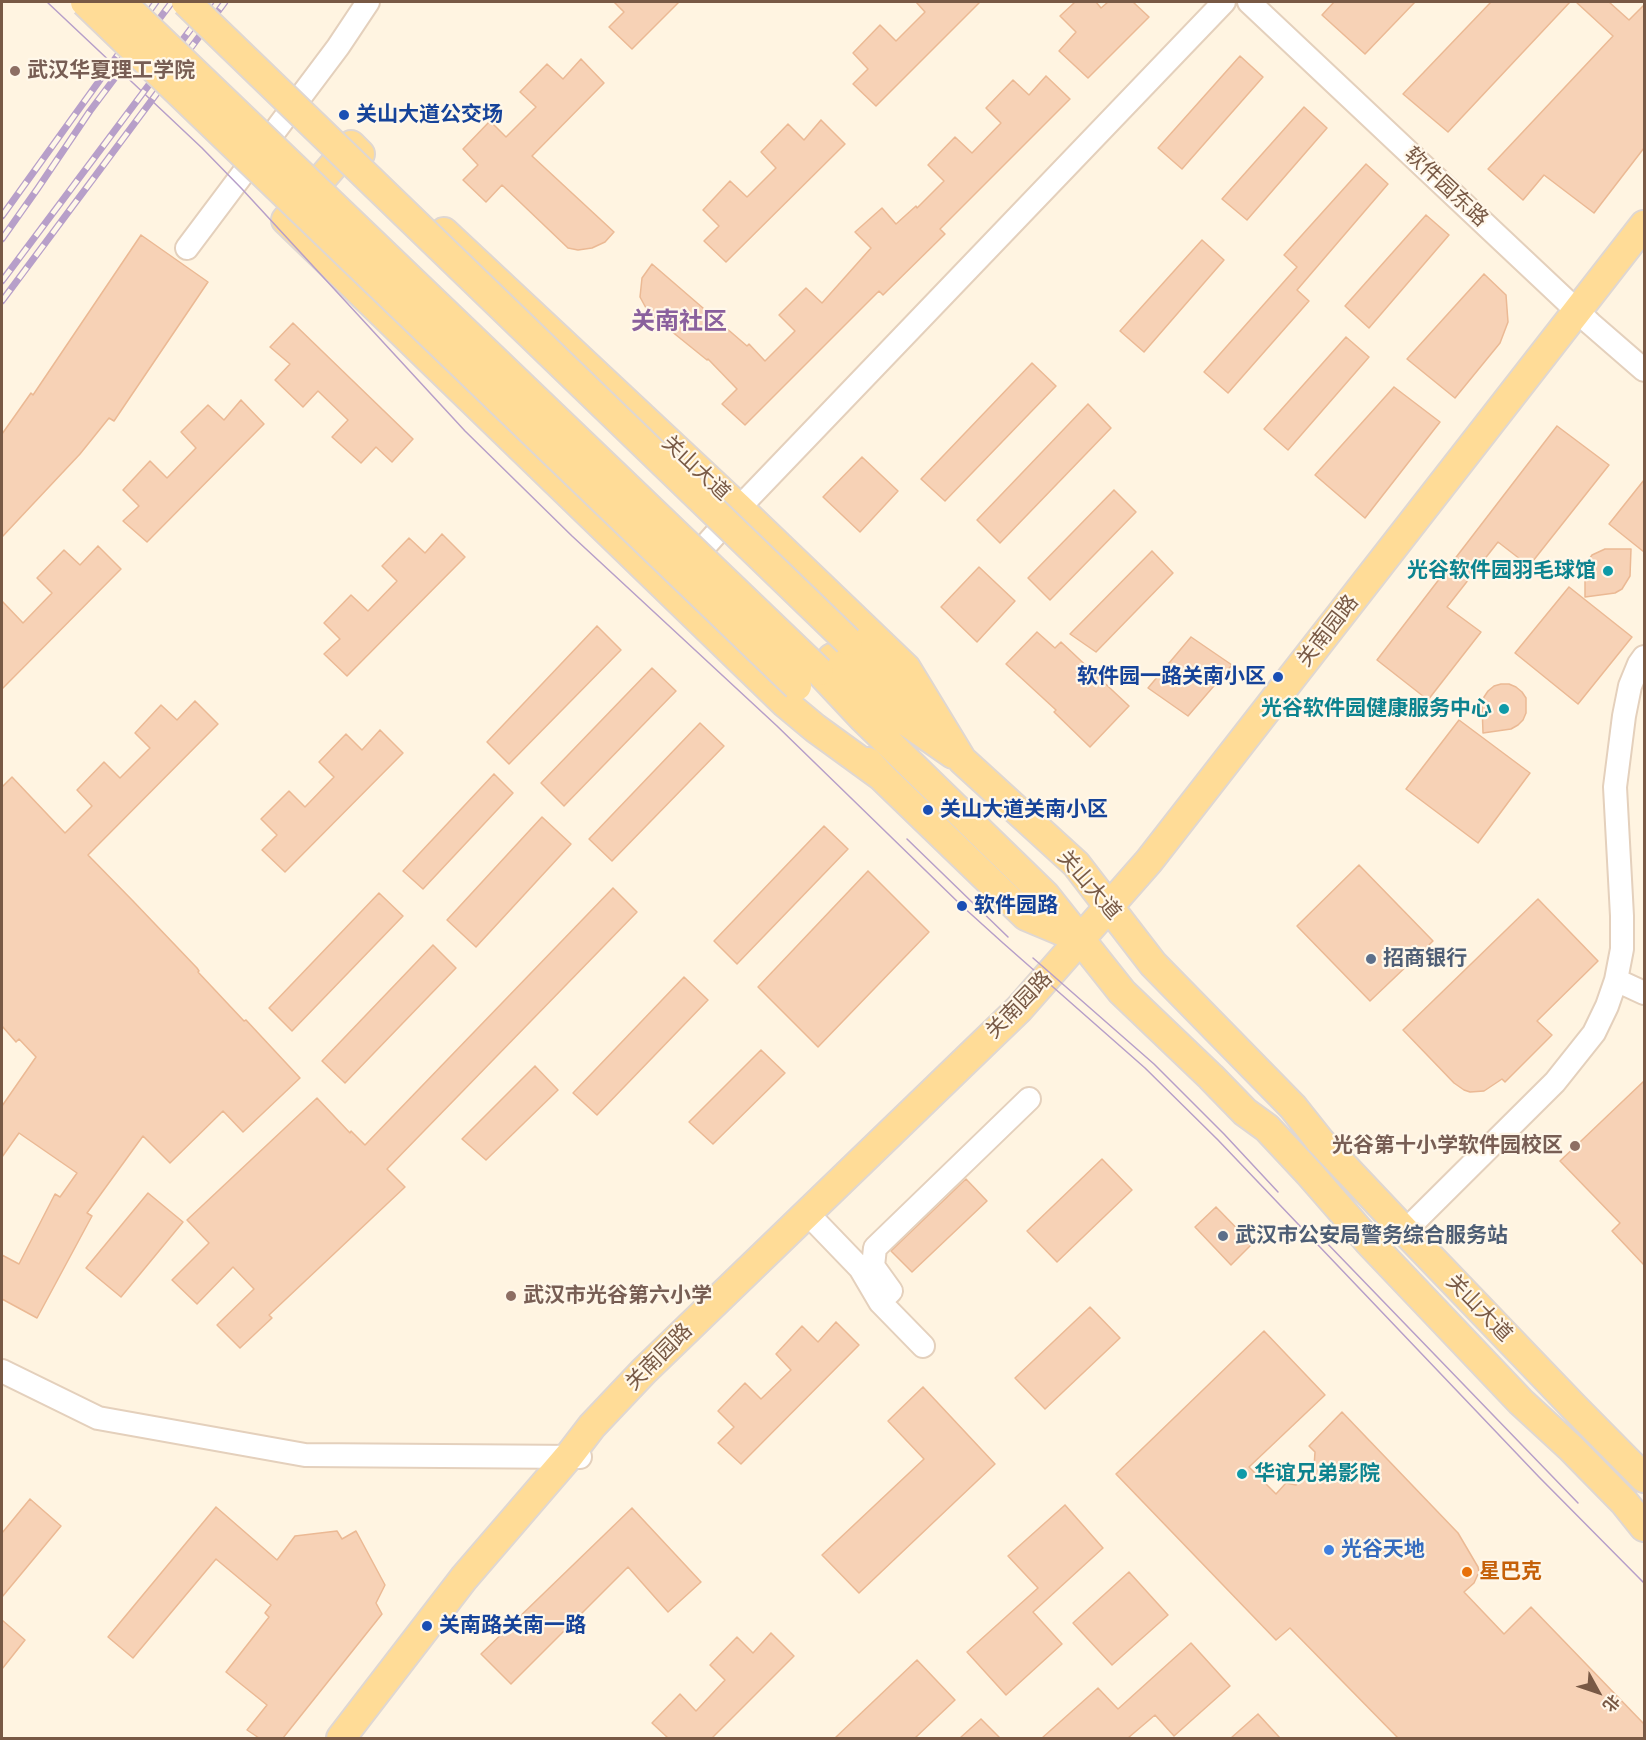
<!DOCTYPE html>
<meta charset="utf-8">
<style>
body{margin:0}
#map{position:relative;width:1646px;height:1740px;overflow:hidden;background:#fff4e1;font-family:Inter,"Noto Sans SC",sans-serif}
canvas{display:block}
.frame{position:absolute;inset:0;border:3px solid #785945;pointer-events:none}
.north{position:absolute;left:1568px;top:1662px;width:60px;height:60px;-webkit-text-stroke:4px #fff7e9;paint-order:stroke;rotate:130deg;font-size:16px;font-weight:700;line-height:24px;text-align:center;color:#785945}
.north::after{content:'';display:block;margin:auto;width:21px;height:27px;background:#785945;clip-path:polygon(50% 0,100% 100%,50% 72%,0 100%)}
</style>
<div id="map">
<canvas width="1646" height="1740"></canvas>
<div class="frame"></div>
<div class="north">北</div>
</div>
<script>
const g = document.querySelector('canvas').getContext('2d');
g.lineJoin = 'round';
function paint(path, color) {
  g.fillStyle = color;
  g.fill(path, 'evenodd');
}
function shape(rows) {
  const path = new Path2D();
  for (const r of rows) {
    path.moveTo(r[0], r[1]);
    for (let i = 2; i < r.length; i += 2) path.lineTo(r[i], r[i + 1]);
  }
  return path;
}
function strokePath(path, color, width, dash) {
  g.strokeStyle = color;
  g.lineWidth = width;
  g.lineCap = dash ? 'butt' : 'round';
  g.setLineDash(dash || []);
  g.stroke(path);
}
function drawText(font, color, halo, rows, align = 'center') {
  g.font = font + ' Inter,"Noto Sans SC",sans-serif';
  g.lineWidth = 4.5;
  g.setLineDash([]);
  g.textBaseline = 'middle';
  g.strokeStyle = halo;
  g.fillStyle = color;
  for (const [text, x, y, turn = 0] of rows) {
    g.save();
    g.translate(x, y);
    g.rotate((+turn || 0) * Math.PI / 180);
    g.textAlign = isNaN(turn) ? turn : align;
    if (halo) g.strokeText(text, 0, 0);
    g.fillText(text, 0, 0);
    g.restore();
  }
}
const building = shape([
 [614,2,679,2,632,49,609,27,624,12,614,2],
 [916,2,980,2,876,106,853,84,868,69,853,53,880,25,896,41,925,12,916,2],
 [1075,2,1096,2,1101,8,1108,2,1133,2,1149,17,1088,78,1059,51,1076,32,1060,16,1075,2],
 [1334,2,1415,2,1365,54,1322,15,1334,2],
 [1491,2,1570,2,1448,132,1403,94,1491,2],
 [1576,2,1609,2,1629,20,1644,5,1644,148,1594,213,1544,175,1523,200,1488,169,1613,36,1576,2],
 [1240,56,1263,77,1182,169,1158,148,1240,56],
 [581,59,604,83,532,156,614,232,605,242,592,248,578,250,568,248,502,185,486,202,463,180,478,165,463,149,490,121,506,137,536,107,520,92,547,64,563,79,581,59],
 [1046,76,1070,99,940,229,945,234,883,295,879,291,745,425,722,404,737,389,708,359,707,360,655,318,646,308,640,297,642,278,652,264,747,346,749,344,765,361,795,331,779,315,806,288,822,303,871,248,855,232,882,208,896,224,916,206,917,208,944,181,928,165,955,137,972,153,1001,123,986,108,1013,80,1029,95,1046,76],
 [1304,107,1327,128,1247,220,1222,199,1304,107],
 [821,120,845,144,726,262,704,241,719,226,703,210,730,181,747,197,776,168,761,152,788,124,804,140,821,120],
 [1366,164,1388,184,1297,290,1309,301,1228,393,1204,372,1297,267,1284,255,1366,164],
 [1426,215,1449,235,1369,328,1345,306,1426,215],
 [141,235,208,282,114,421,109,418,80,454,2,537,2,434,31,393,33,395,141,235],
 [1202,240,1224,260,1144,352,1120,331,1202,240],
 [1484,274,1506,295,1508,322,1500,343,1455,398,1407,359,1484,274],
 [293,323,413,439,392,462,376,447,361,463,332,437,348,420,318,391,303,407,275,380,290,364,270,347,293,323],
 [1346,337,1369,357,1288,450,1264,429,1346,337],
 [1032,363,1056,386,945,501,921,479,1032,363],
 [1394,387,1440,422,1365,518,1315,475,1394,387],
 [241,400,264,424,147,542,123,521,139,506,123,490,150,461,167,478,196,448,181,432,208,405,224,420,241,400],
 [1088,404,1111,428,1000,543,977,520,1088,404],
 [1557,426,1609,465,1529,566,1498,542,1447,607,1481,632,1428,700,1377,660,1557,426],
 [862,457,898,491,860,532,823,497,862,457],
 [1644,480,1644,552,1609,524,1644,480],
 [1114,490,1136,512,1050,600,1028,578,1114,490],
 [442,534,465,557,347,676,324,654,340,639,324,623,351,595,368,611,397,581,382,566,409,538,425,553,442,534],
 [98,546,121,569,2,689,2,601,23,623,52,593,37,578,64,550,80,565,98,546],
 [1605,549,1631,549,1630,576,1622,589,1615,593,1585,597,1585,568,1588,561,1592,555,1605,549],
 [1152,551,1173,573,1096,652,1070,634,1152,551],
 [979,567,1015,601,977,642,941,607,979,567],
 [1569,587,1632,637,1578,704,1515,653,1569,587],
 [597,626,621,650,509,764,487,742,597,626],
 [1037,632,1055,648,1061,642,1129,706,1090,747,1054,712,1056,710,1006,664,1037,632],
 [1191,637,1232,665,1188,716,1148,688,1191,637],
 [652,668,676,691,564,806,541,783,652,668],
 [1501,684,1509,684,1516,687,1522,692,1526,698,1526,713,1523,720,1518,725,1511,729,1483,733,1482,705,1484,697,1488,691,1494,686,1501,684],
 [195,701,218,724,88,855,133,901,197,968,199,971,198,972,244,1021,246,1020,300,1078,243,1132,223,1111,170,1163,143,1136,87,1213,92,1216,37,1318,2,1299,2,1255,19,1264,55,1194,60,1197,77,1173,19,1133,2,1157,2,1106,36,1057,19,1039,16,1042,2,1026,2,787,12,777,65,833,92,806,77,790,104,762,120,778,150,748,135,733,161,705,177,720,195,701],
 [1459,720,1530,773,1478,843,1406,789,1459,720],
 [700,723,724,746,612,861,589,839,700,723],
 [380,730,403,753,285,872,262,850,277,835,261,819,289,791,305,807,334,777,319,762,346,734,362,750,380,730],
 [494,774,513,793,423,889,403,871,494,774],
 [542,817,571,844,476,947,447,920,542,817],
 [824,826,848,849,737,964,714,941,824,826],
 [1359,865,1433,941,1370,1001,1297,926,1359,865],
 [868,871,929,932,818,1047,758,987,868,871],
 [613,888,637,912,387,1169,405,1187,269,1315,272,1318,240,1348,217,1325,254,1289,233,1267,197,1304,172,1280,209,1243,187,1220,317,1098,350,1133,351,1131,365,1145,613,888],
 [379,893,403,916,292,1031,269,1008,379,893],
 [1538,899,1598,961,1537,1021,1552,1035,1505,1082,1502,1079,1484,1091,1470,1092,1464,1090,1454,1083,1403,1030,1538,899],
 [433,945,456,968,345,1083,322,1061,433,945],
 [684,977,708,1000,597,1115,573,1093,684,977],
 [761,1050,785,1073,713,1144,689,1122,761,1050],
 [535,1066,558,1090,486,1160,462,1139,535,1066],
 [1644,1081,1644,1265,1612,1231,1620,1223,1560,1161,1644,1081],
 [1102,1159,1132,1190,1057,1262,1027,1231,1102,1159],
 [966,1179,987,1201,912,1272,891,1251,966,1179],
 [148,1193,183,1222,121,1297,86,1268,148,1193],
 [1216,1207,1252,1244,1231,1265,1195,1227,1216,1207],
 [1090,1307,1120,1338,1045,1409,1015,1378,1090,1307],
 [836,1322,859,1345,741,1464,718,1443,734,1427,718,1411,745,1383,761,1399,791,1370,776,1354,802,1326,818,1342,836,1322],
 [1264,1331,1325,1395,1249,1467,1276,1494,1286,1483,1296,1485,1314,1467,1315,1452,1309,1446,1342,1412,1458,1533,1478,1567,1479,1572,1474,1583,1464,1592,1504,1634,1531,1607,1644,1724,1644,1738,1398,1738,1290,1628,1276,1640,1116,1474,1264,1331],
 [923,1387,995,1464,859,1593,822,1555,924,1459,888,1421,923,1387],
 [30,1499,61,1526,2,1597,2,1533,30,1499],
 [1065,1505,1103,1548,1033,1612,1062,1644,1006,1695,967,1652,1038,1588,1008,1556,1065,1505],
 [216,1507,277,1560,295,1536,337,1531,342,1539,356,1531,385,1585,376,1603,382,1614,283,1738,259,1738,247,1730,267,1705,226,1672,269,1617,265,1613,271,1605,216,1559,133,1658,108,1637,216,1507],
 [632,1508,701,1582,668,1612,628,1567,511,1684,481,1654,632,1508],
 [1129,1572,1168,1615,1112,1665,1073,1623,1129,1572],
 [2,1620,25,1640,2,1669,2,1620],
 [771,1633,794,1656,712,1738,668,1738,652,1723,680,1694,696,1711,725,1680,710,1665,737,1637,753,1653,771,1633],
 [1191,1643,1230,1686,1174,1736,1155,1715,1128,1738,1042,1738,1098,1688,1118,1709,1191,1643],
 [917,1660,955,1700,915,1738,835,1738,917,1660],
 [1258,1714,1280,1738,1231,1738,1258,1714],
 [981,1719,1000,1738,960,1738,981,1719]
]);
const minor = shape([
 [1249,2,1591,324,1644,370],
 [187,248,338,47,368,2],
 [688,565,739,508,1224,2],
 [1616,980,1644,993],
 [807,1213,860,1268,880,1302,923,1346],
 [1405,1231,1555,1082,1594,1033,1607,1006,1616,980,1622,949,1622,916,1615,787,1624,716,1630,686,1639,664,1644,657],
 [880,1302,891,1291,873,1266,875,1248,1029,1099],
 [2,1371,98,1418,305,1455,580,1457]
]);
const major = shape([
 [360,154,351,145,286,220,785,703,815,728,881,776],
 [444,232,739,508,906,668,962,760,1076,864,1153,964,1293,1107,1320,1141,1405,1231,1573,1406,1644,1478],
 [848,641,888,680,918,713],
 [832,658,874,699,953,754],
 [819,671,863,718,1045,895,1122,992,1211,1077,1245,1112,1267,1128,1309,1173,1369,1242,1521,1402,1571,1448,1624,1502,1644,1527],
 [868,762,881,776,1026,916,1076,937],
 [341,1738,464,1578,569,1456,592,1426,644,1371,1019,1009,1149,861,1644,225]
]);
const tram = shape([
 [47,2,202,148,242,189,465,431,572,536,777,726,962,906,1003,943,1145,1068,1218,1140,1539,1477,1644,1583],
 [907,839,1008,937],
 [1033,958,1154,1064,1224,1134,1278,1192],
 [1322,1238,1578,1503]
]);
const rail = shape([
 [2,216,156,2],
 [2,239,38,188,90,111,172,2],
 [2,281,211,2],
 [2,301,225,2]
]);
const majorBridge = shape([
 [85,2,797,686],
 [121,2,819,671],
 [186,2,848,641]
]);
const markers = [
 [15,71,6,"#8d6e63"],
 [344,115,6,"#1a4fb4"],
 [1608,571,6,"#0f9aa8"],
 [1278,677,6,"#1a4fb4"],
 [1504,709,6,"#0f9aa8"],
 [928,810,6,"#1a4fb4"],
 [962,906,6,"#1a4fb4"],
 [1371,959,6,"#5c6f8a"],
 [1575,1146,6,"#8d6e63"],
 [1223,1236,6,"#5c6f8a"],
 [511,1296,6,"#8d6e63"],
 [1242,1474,6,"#0f9aa8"],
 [1329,1550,6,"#3f7fe0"],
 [1467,1572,6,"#e8710a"],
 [427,1626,6,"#1a4fb4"]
];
const educationNames = [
 ["武汉华夏理工学院",27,71],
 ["光谷第十小学软件园校区",1563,1146,"right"],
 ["武汉市光谷第六小学",523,1296]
];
const transitNames = [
 ["关山大道公交场",356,115],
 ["软件园一路关南小区",1266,677,"right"],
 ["关山大道关南小区",940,810],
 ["软件园路",974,906],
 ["关南路关南一路",439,1626]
];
const streetNames = [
 ["软件园东路",1446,187,43],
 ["关山大道",696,468,43],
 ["关南园路",1328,631,-52],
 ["关山大道",1089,885,49],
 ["关南园路",1019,1005,-46],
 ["关山大道",1479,1308,46],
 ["关南园路",659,1357,-45]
];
const cultureNames = [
 ["光谷软件园羽毛球馆",1596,571],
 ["光谷软件园健康服务中心",1492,709],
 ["华谊兄弟影院",1254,1474,"left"]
];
const serviceNames = [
 ["招商银行",1383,959],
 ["武汉市公安局警务综合服务站",1235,1236]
];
const shopNames = [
 ["光谷天地",1341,1550]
];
const foodNames = [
 ["星巴克",1479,1572]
];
const quarterNames = [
 ["关南社区",679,322]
];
paint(building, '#f7d2b6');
strokePath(building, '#ebb994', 1.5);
strokePath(minor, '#e4d0bc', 26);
strokePath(major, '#dfd7d2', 32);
strokePath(minor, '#fff', 22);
strokePath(major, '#ffdc97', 28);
strokePath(tram, '#b79fc9', 1.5);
strokePath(rail, '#b79fc9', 7);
strokePath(rail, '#fff7e9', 4.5, [14]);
strokePath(majorBridge, '#dfd7d2', 32, []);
strokePath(majorBridge, '#ffdc97', 28);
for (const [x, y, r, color] of markers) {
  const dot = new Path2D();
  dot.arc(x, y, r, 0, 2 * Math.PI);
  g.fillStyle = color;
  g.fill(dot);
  strokePath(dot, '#fff7e9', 2);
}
drawText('bold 21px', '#785e54', '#fff7e9', educationNames, 'left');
drawText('bold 21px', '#164399', '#fff7e9', transitNames, 'left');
drawText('21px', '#785945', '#fff7e9', streetNames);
drawText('bold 21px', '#0d838f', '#fff7e9', cultureNames, 'right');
drawText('bold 21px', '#4e5e75', '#fff7e9', serviceNames, 'left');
drawText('bold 21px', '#366cbe', '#fff7e9', shopNames, 'left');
drawText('bold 21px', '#c56008', '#fff7e9', foodNames, 'left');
drawText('bold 24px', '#8a609d', '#fff7e9', quarterNames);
</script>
